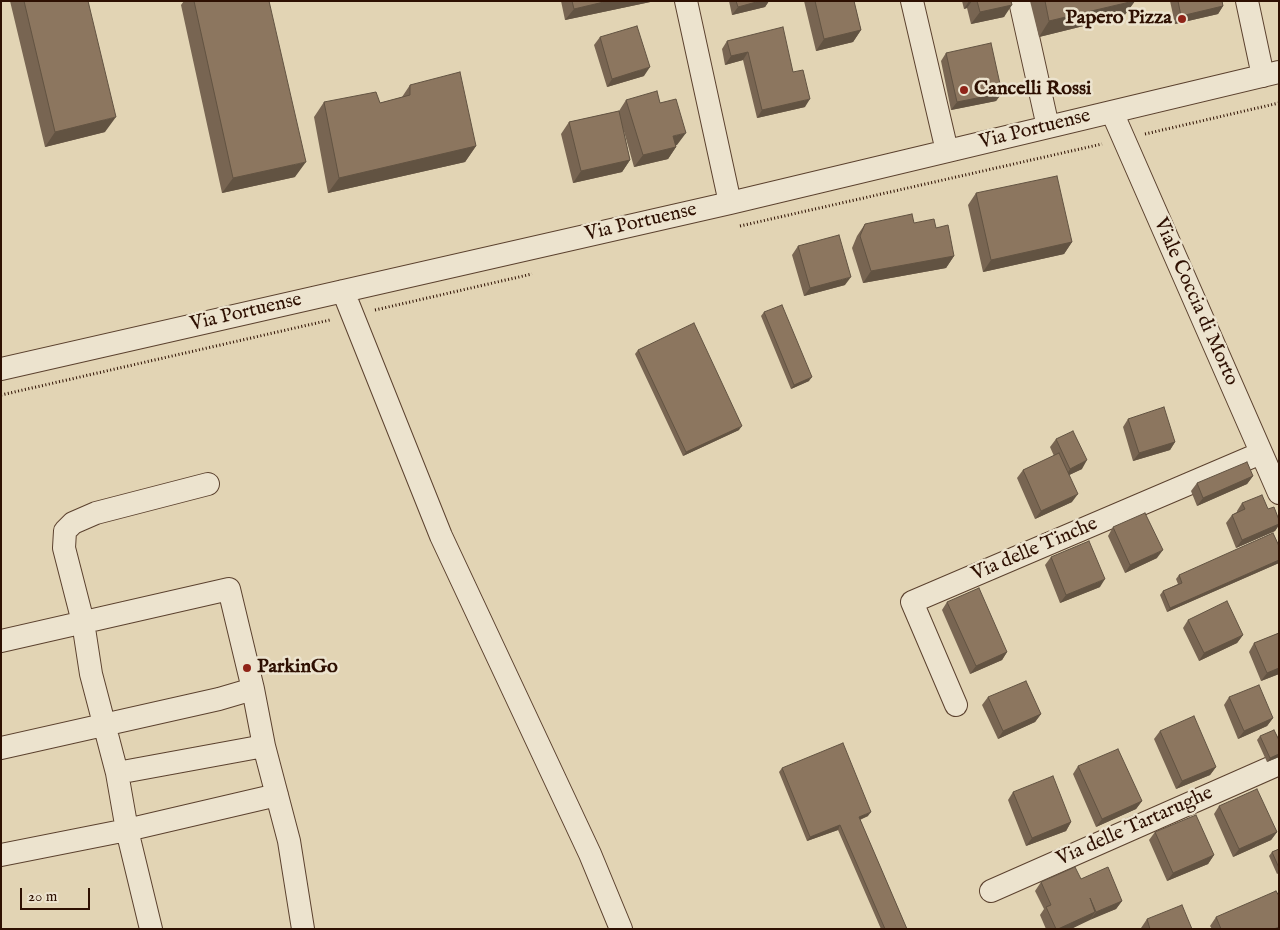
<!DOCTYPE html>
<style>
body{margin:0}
#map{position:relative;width:1280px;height:930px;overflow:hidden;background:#e2d4b4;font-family:"IM FELL English",serif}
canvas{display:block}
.frame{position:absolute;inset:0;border:2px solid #2e1002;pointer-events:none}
.scale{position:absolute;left:20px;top:888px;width:70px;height:22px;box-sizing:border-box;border:2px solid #2e1002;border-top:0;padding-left:6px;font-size:15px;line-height:18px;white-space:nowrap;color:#2e1002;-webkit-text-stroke:4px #ece3ce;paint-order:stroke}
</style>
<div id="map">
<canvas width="1280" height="930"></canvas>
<div class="frame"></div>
<div class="scale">20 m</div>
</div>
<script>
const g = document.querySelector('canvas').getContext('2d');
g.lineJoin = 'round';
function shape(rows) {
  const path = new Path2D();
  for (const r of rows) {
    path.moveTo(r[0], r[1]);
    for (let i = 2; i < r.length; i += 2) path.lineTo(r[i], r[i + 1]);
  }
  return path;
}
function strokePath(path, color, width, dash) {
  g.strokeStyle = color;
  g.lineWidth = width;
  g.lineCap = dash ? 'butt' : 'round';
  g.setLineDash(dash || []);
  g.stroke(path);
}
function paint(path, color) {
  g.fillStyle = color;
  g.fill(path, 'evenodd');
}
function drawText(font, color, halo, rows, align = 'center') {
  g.font = font + ' "IM FELL English",serif';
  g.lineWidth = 5;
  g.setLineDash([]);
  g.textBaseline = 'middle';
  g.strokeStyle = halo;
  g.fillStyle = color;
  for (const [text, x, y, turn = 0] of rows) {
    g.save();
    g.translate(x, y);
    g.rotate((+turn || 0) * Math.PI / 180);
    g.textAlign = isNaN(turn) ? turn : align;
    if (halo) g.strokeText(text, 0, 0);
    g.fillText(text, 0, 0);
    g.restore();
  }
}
const path = shape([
 [1145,134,1279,103],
 [740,226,1102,144],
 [375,310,532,274],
 [1,395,330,320]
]);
const minor = shape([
 [686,1,730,203],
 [912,1,947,151],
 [1020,1,1048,127],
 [1247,1,1263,76],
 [1112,112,1279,493],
 [343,291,441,536,590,854,621,929],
 [1,369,730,203,1279,72],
 [1,641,229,589,253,689,264,746,289,841,303,929],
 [956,705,912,602,1261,453],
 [1,748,219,699,253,689],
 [117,773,264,746],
 [1,855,127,830,277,795],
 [991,891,1279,764],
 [151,929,127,830,117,773,91,674,83,622,64,548,65,531,73,523,96,513,208,484]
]);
const wall = shape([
 [10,1,88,1,105,132,45,147],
 [184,1,269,1,295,177,222,193,181,5],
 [561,1,655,1,565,20],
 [729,1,769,1,765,7,732,15],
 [804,1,854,1,861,30,853,42,816,51],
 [962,1,1011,1,1004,17,971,24,967,8,964,9],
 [1030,1,1135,1,1124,16,1039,37],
 [1170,1,1222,1,1223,6,1218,14,1175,24],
 [600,37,644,76,607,87,594,45],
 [727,41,793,72,805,107,757,118,743,60,725,65,722,49],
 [946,53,1002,93,996,101,951,110,941,61],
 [410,85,476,146,465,162,328,193,314,117,324,102,380,103,402,97],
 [626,100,660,103,677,145,676,145,676,147,668,159,634,167,623,128,630,160,622,172,573,183,561,134,569,122,619,111],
 [976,193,1072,242,1064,254,983,272,968,205],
 [914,223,936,228,954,256,946,268,863,283,852,248,857,236,865,224],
 [798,246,845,285,804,296,792,255],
 [764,312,809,381,791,389,761,316],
 [638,350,739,430,683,456,635,354],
 [1128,419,1175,442,1170,450,1133,461,1123,427],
 [1056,439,1082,469,1069,475,1072,502,1035,519,1017,478,1023,470,1054,456,1050,447],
 [1253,476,1247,484,1197,506,1191,491,1197,483],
 [1242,503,1268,509,1279,520,1279,525,1275,531,1236,548,1226,523,1232,515,1237,512,1237,511],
 [1113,527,1157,558,1125,573,1108,536],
 [1279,546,1279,563,1167,612,1160,595,1163,591,1178,584,1176,579,1179,575],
 [1051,557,1100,587,1060,603,1045,565],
 [947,602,1007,652,1002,660,970,674,942,610],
 [1188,620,1243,635,1237,643,1199,661,1183,628],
 [1279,633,1279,674,1261,681,1249,652,1254,643],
 [988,697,1041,714,1035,722,998,739,982,705],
 [1229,697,1273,718,1267,726,1238,739,1224,705],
 [1160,731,1216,767,1210,775,1176,789,1154,739],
 [1260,736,1279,740,1279,757,1267,762,1257,740],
 [1078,766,1142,801,1136,809,1096,827,1073,774],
 [782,768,868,816,860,820,907,929,881,929,838,830,807,841,779,772],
 [1013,792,1071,822,1066,831,1026,846,1008,800],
 [1219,806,1277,832,1271,840,1233,857,1214,814],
 [1155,832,1214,855,1208,864,1167,881,1149,840],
 [1279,849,1279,873,1277,874,1269,856,1272,852],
 [1081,879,1122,901,1116,909,1090,919,1071,929,1046,929,1040,915,1044,909,1035,891,1041,882],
 [1216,917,1279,929,1212,929,1210,926],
 [1147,919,1192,929,1141,929,1141,928]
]);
const shadedWall = shape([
 [608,1,655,1,565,20,574,9],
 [760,1,769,1,765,7,732,15,738,7],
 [969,1,972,1,967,8,964,9],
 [1135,1,1124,16,1039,37,1049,21],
 [1012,5,1004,17,971,24,980,12],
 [1223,6,1218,14,1175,24,1181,16],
 [861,30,853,42,816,51,824,39],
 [748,52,743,60,725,65,731,56],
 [650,67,644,76,607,87,612,79],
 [1002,93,996,101,951,110,957,102],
 [810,99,805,107,757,118,762,110],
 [116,117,105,132,45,147,55,132],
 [686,133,677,145,665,148,673,136],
 [476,146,465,162,328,193,339,178],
 [676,147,668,159,634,167,643,155],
 [630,160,622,172,573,183,581,171],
 [306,162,295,177,222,193,233,178],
 [1072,242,1064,254,983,272,991,260],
 [954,256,946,268,863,283,871,271],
 [851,277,845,285,804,296,810,288],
 [812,377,809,381,791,389,794,385],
 [742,426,739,430,683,456,686,452],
 [1175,442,1170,450,1133,461,1139,453],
 [1087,460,1082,469,1065,477,1070,469],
 [1253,476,1247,484,1197,506,1203,498],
 [1078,494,1072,502,1035,519,1041,511],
 [1279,524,1279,525,1275,531,1236,548,1242,540],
 [1163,550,1157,558,1125,573,1130,565],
 [1279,560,1279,563,1167,612,1170,608],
 [1105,579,1100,587,1060,603,1066,595],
 [1243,635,1237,643,1199,661,1204,653],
 [1007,652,1002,660,970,674,976,666],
 [1279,668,1279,674,1261,681,1267,673],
 [1041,714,1035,722,998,739,1003,731],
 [1273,718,1267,726,1238,739,1244,731],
 [1279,754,1279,757,1267,762,1270,758],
 [1216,767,1210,775,1176,789,1182,781],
 [1142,801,1136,809,1096,827,1102,819],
 [871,812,868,816,856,821,859,817],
 [1071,822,1066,831,1026,846,1032,838],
 [840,825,838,830,807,841,810,837],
 [1277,832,1271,840,1233,857,1239,849],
 [1214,855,1208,864,1167,881,1173,873],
 [1122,901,1116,909,1090,920,1096,912],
 [1095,912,1090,920,1071,929,1058,929]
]);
const building = shape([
 [24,1,88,1,116,117,55,132,24,1],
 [194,1,269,1,306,162,233,178,194,1],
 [572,1,608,1,574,9,572,1],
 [736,1,760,1,738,7,736,1],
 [815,1,854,1,861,30,824,39,815,1],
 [977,1,1011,1,1012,5,980,12,977,1],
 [1045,1,1134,1,1049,21,1045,1],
 [1178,1,1222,1,1223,6,1181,16,1178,1],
 [637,26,650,67,612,79,600,37,637,26],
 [783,27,793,72,803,70,810,99,762,110,748,52,731,56,727,41,783,27],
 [991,43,1002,93,957,102,946,53,991,43],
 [460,72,476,146,339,178,324,102,376,92,380,103,410,95,410,85,460,72],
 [657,91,660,103,676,99,686,133,673,136,676,147,643,155,626,100,657,91],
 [619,111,630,160,581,171,569,122,619,111],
 [1057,176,1072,242,991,260,976,193,1057,176],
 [912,214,914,223,934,219,936,228,948,225,954,256,871,271,860,236,865,224,912,214],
 [839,235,851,277,810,288,798,246,839,235],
 [782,305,812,377,794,385,764,312,782,305],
 [694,323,742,426,686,452,638,350,694,323],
 [1164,407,1175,442,1139,453,1128,419,1164,407],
 [1073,431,1087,460,1070,469,1056,439,1073,431],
 [1059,453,1078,494,1041,511,1023,470,1059,453],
 [1247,462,1253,476,1203,498,1197,483,1247,462],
 [1262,495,1268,509,1274,507,1279,520,1279,524,1242,540,1232,515,1245,509,1242,503,1262,495],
 [1145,513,1163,550,1130,565,1113,527,1145,513],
 [1273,533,1279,546,1279,560,1170,608,1163,591,1182,583,1179,575,1273,533],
 [1089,541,1105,579,1066,595,1051,557,1089,541],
 [979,588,1007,652,976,666,947,602,979,588],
 [1227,601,1243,635,1204,653,1188,620,1227,601],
 [1279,633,1279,668,1267,673,1254,643,1279,633],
 [1026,681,1041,714,1003,731,988,697,1026,681],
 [1259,685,1273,718,1244,731,1229,697,1259,685],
 [1194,716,1216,767,1182,781,1160,731,1194,716],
 [1274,730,1279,740,1279,754,1270,758,1260,736,1274,730],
 [843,743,871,812,859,817,907,929,885,929,840,825,810,837,782,768,843,743],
 [1118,749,1142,801,1102,819,1078,766,1118,749],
 [1053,776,1071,822,1032,838,1013,792,1053,776],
 [1257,789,1277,832,1239,849,1219,806,1257,789],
 [1196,815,1214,855,1173,873,1155,832,1196,815],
 [1279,849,1279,868,1272,852,1279,849],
 [1075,867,1081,879,1108,867,1122,901,1096,912,1090,898,1095,912,1058,929,1056,929,1046,907,1051,905,1041,882,1075,867],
 [1276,891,1279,896,1279,927,1274,929,1221,929,1216,917,1276,891],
 [1182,905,1192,929,1150,929,1147,919,1182,905]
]);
const markers = [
 [1182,19,5,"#8f2418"],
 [964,90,5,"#8f2418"],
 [247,668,5,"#8f2418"]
];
const poiNames = [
 ["Papero Pizza",1172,19,"right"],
 ["Cancelli Rossi",974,90],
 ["ParkinGo",257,668]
];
const streetNames = [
 ["Via Portuense",1035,130,-14],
 ["Via Portuense",641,223,-13],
 ["Viale Coccia di Morto",1195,302,66],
 ["Via Portuense",246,313,-13],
 ["Via delle Tinche",1035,550,-23],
 ["Via delle Tartarughe",1135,827,-24]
];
strokePath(minor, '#5b412e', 24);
strokePath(path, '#2e1002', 3, [1, 2.5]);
strokePath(minor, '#ece3ce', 22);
paint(wall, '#786552');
paint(shadedWall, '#625342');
paint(building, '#8c765f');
strokePath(building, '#625342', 1);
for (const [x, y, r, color] of markers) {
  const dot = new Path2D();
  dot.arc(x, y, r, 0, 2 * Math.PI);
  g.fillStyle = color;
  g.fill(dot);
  strokePath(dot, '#ece3ce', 2);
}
drawText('bold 20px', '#2e1002', '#ece3ce', poiNames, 'left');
drawText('20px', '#2e1002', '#ece3ce', streetNames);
</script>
